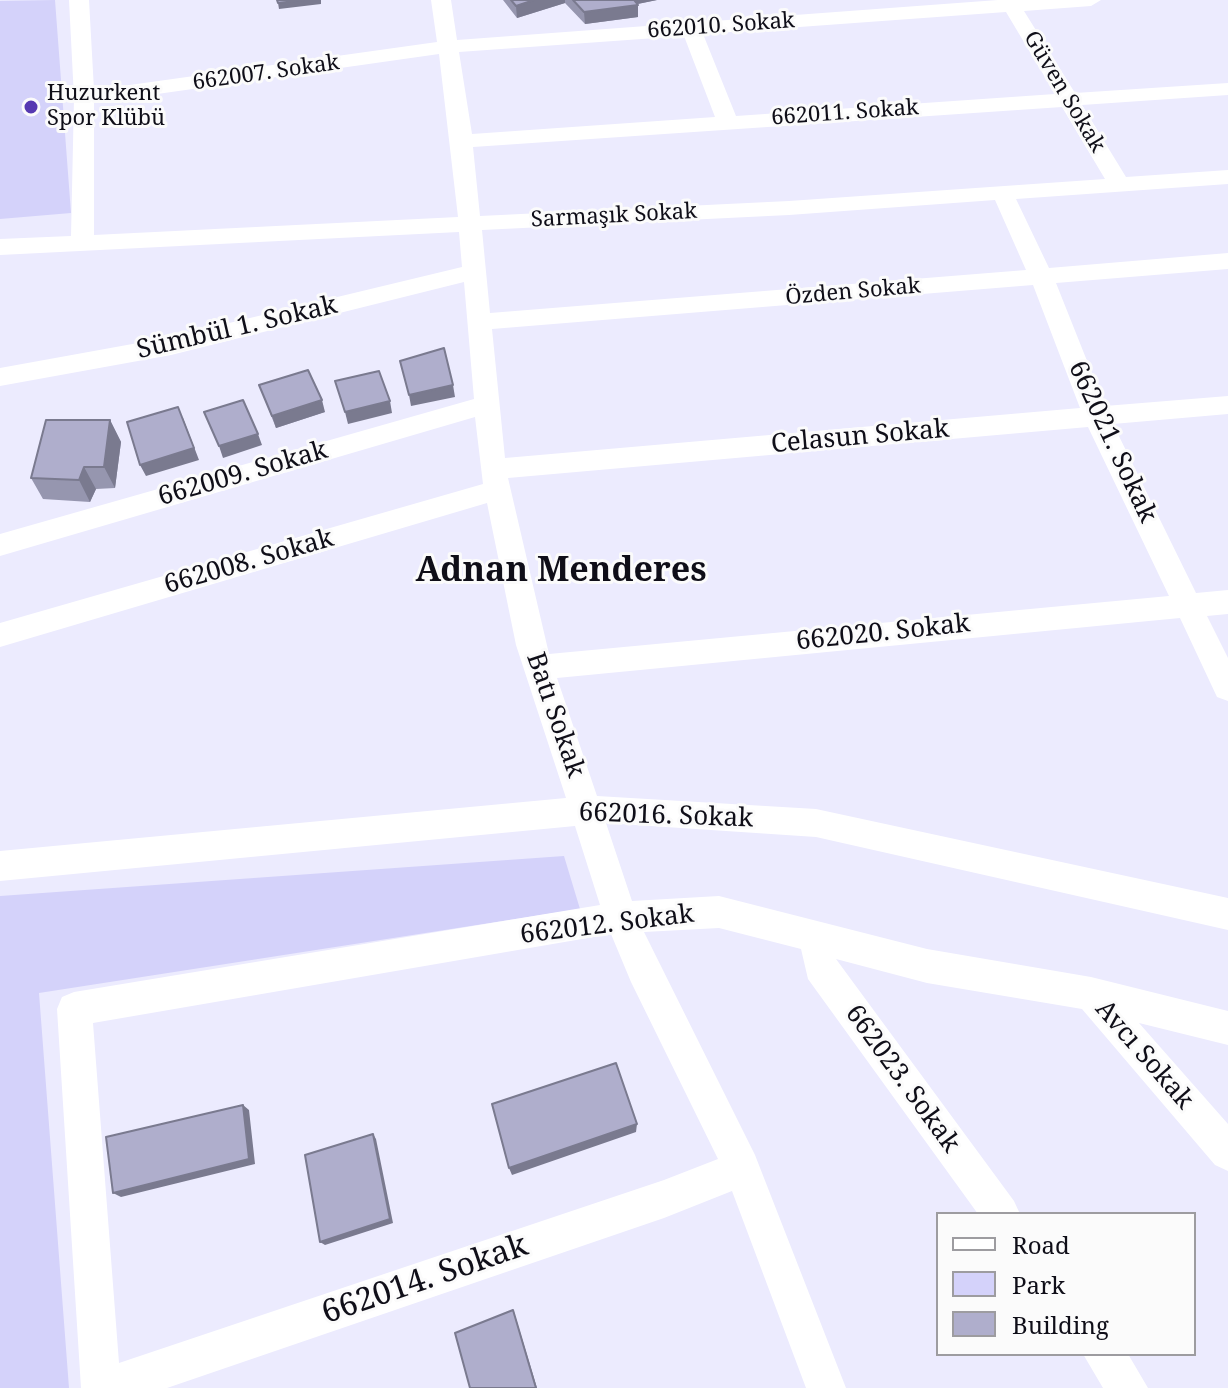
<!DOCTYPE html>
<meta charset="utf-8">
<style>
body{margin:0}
#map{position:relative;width:1228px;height:1388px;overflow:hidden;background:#ecebfe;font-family:"Noto Serif",serif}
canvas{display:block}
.legend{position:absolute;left:936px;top:1212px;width:260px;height:144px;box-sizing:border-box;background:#fbfbfb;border:2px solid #9d9ca0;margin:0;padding:10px 14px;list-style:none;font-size:24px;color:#0f0e18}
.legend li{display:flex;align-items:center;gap:16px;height:40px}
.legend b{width:40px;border:2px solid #9d9ca0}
</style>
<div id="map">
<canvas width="1228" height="1388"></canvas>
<ul class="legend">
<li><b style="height:10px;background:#fff"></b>Road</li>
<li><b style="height:22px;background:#d4d2fa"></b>Park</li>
<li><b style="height:22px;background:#afaecc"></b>Building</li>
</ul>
</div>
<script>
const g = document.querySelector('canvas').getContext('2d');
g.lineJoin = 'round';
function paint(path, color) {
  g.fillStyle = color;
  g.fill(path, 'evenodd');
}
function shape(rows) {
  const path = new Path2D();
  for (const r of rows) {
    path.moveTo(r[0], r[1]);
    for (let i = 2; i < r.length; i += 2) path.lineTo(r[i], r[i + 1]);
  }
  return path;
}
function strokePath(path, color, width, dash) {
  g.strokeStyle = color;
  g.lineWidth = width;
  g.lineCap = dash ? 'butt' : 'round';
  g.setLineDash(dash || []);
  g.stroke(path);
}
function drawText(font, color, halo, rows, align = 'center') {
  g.font = font + ' "Noto Serif",serif';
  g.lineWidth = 6;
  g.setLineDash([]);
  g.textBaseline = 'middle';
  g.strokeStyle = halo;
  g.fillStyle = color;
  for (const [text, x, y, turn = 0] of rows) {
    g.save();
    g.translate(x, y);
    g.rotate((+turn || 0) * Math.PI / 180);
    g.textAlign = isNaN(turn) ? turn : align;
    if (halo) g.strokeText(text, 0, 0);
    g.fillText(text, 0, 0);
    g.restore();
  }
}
const green = shape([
 [55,0,71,213,0,219,0,1],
 [564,856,580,909,39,993,69,1388,0,1388,0,896]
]);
const street = shape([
 [69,0,89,0,94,90,437,42,431,0,451,0,457,40,998,0,1101,0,1091,6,1024,11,1075,93,1228,83,1228,95,1082,105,1126,177,1228,170,1228,184,1016,199,1049,268,1228,253,1228,269,1056,283,1105,406,1228,396,1228,414,1113,424,1196,593,1228,590,1228,614,1207,616,1228,658,1228,701,1217,697,1180,618,557,678,597,796,816,809,1228,898,1228,930,816,837,606,823,632,901,719,896,927,949,1091,977,1228,1011,1228,1045,1139,1023,1228,1124,1228,1171,1215,1165,1082,1009,927,983,836,959,1014,1201,1020,1214,978,1214,808,979,801,949,719,928,644,932,755,1155,846,1388,806,1388,732,1191,664,1218,167,1388,81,1388,57,1009,62,997,74,992,600,905,575,826,0,881,0,851,566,798,516,645,487,503,0,647,0,623,483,484,475,417,0,556,0,534,474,399,464,282,171,355,0,386,0,368,171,337,462,267,459,232,0,255,0,239,71,236,74,98,69,0],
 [1006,12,1055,94,736,116,703,34,1006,12],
 [684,36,715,117,472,134,459,52,684,36],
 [439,54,458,217,94,235,94,103,439,54],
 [1062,107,1105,179,789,201,480,216,473,147,1062,107],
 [995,200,1026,270,490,313,482,230,789,215,995,200],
 [1033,285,1080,408,505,458,492,329,1033,285],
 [1088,427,1169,596,549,654,508,478,1088,427],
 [611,934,631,982,718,1159,664,1180,119,1363,93,1023,611,934],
 [1083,1354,1128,1354,1148,1388,1103,1388,1083,1354]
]);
const wall = shape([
 [503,0,657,0,637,4,638,17,585,24,565,3,517,18],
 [259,385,325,412,276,428],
 [110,420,121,442,115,488,96,489,90,502,43,499,31,478]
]);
const shadedWall = shape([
 [304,0,321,0,321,4,279,9,278,3],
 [534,0,565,0,565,3,517,18,516,6],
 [628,0,657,0,628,6],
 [638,5,638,17,585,24,584,12],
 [453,385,455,397,411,406,409,395],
 [322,400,325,412,276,428,272,416],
 [390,401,392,413,348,424,345,412],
 [183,418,199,460,146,476,140,465],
 [110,420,121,442,115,488,104,467],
 [258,434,262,445,223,458,219,446],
 [84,467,96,489,90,502,79,480],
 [243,1105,249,1110,255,1164,121,1197,113,1193],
 [637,1124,636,1132,512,1175,509,1168],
 [373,1134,376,1139,393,1223,325,1245,320,1242],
 [513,1310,514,1312,537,1388,536,1388]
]);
const building = shape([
 [277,0,304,0,278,3,277,0],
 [511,0,534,0,516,6,511,0],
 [573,0,634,0,638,5,584,12,573,0],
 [444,348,453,385,409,395,400,361,444,348],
 [308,370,322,400,272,416,259,385,308,370],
 [379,371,390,401,345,412,335,381,379,371],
 [243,400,258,434,219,446,204,412,243,400],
 [178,407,194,448,140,465,127,422,178,407],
 [46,420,110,420,104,467,84,467,79,480,31,478,46,420],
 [616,1063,637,1124,509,1168,492,1104,616,1063],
 [243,1105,249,1159,113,1193,106,1137,243,1105],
 [373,1134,390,1219,320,1242,305,1155,373,1134],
 [513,1310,536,1388,470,1388,455,1333,513,1310]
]);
const markers = [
 [31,107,8,"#5639b1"]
];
const farStreetnames = [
 ["662010. Sokak",721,26,-4],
 ["662007. Sokak",266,73,-8],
 ["Güven Sokak",1064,92,59],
 ["662011. Sokak",845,113,-4],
 ["Sarmaşık Sokak",614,216,-3],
 ["Özden Sokak",853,292,-5]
];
const farPoinames = [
 ["Huzurkent",47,94],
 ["Spor Klübü",47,119]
];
const streetNames = [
 ["Sümbül 1. Sokak",237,328,-13],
 ["Celasun Sokak",860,437,-5],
 ["662021. Sokak",1112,442,65],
 ["662009. Sokak",243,474,-16],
 ["662008. Sokak",249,562,-16],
 ["662020. Sokak",883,633,-6],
 ["Batı Sokak",555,715,71],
 ["662016. Sokak",666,816,2],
 ["662012. Sokak",607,925,-7],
 ["Avcı Sokak",1144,1055,49],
 ["662023. Sokak",902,1079,54]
];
const nearStreetnames = [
 ["662014. Sokak",425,1280,-19]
];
const districtNames = [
 ["Adnan Menderes",561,571]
];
paint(green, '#d4d2fa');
paint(street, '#fff');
paint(wall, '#9696af');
paint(shadedWall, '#7a7a8f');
paint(building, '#afaecc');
strokePath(building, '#7a7a8f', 2);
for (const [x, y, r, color] of markers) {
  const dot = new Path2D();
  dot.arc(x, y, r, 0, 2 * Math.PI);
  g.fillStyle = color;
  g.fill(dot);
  strokePath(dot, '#fbfbfb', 3);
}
drawText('22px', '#0f0e18', '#fbfbfb', farStreetnames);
drawText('22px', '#0f0e18', '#fbfbfb', farPoinames, 'left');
drawText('26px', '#0f0e18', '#fbfbfb', streetNames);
drawText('32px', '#0f0e18', '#fbfbfb', nearStreetnames);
drawText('bold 34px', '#0f0e18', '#fbfbfb', districtNames);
</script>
